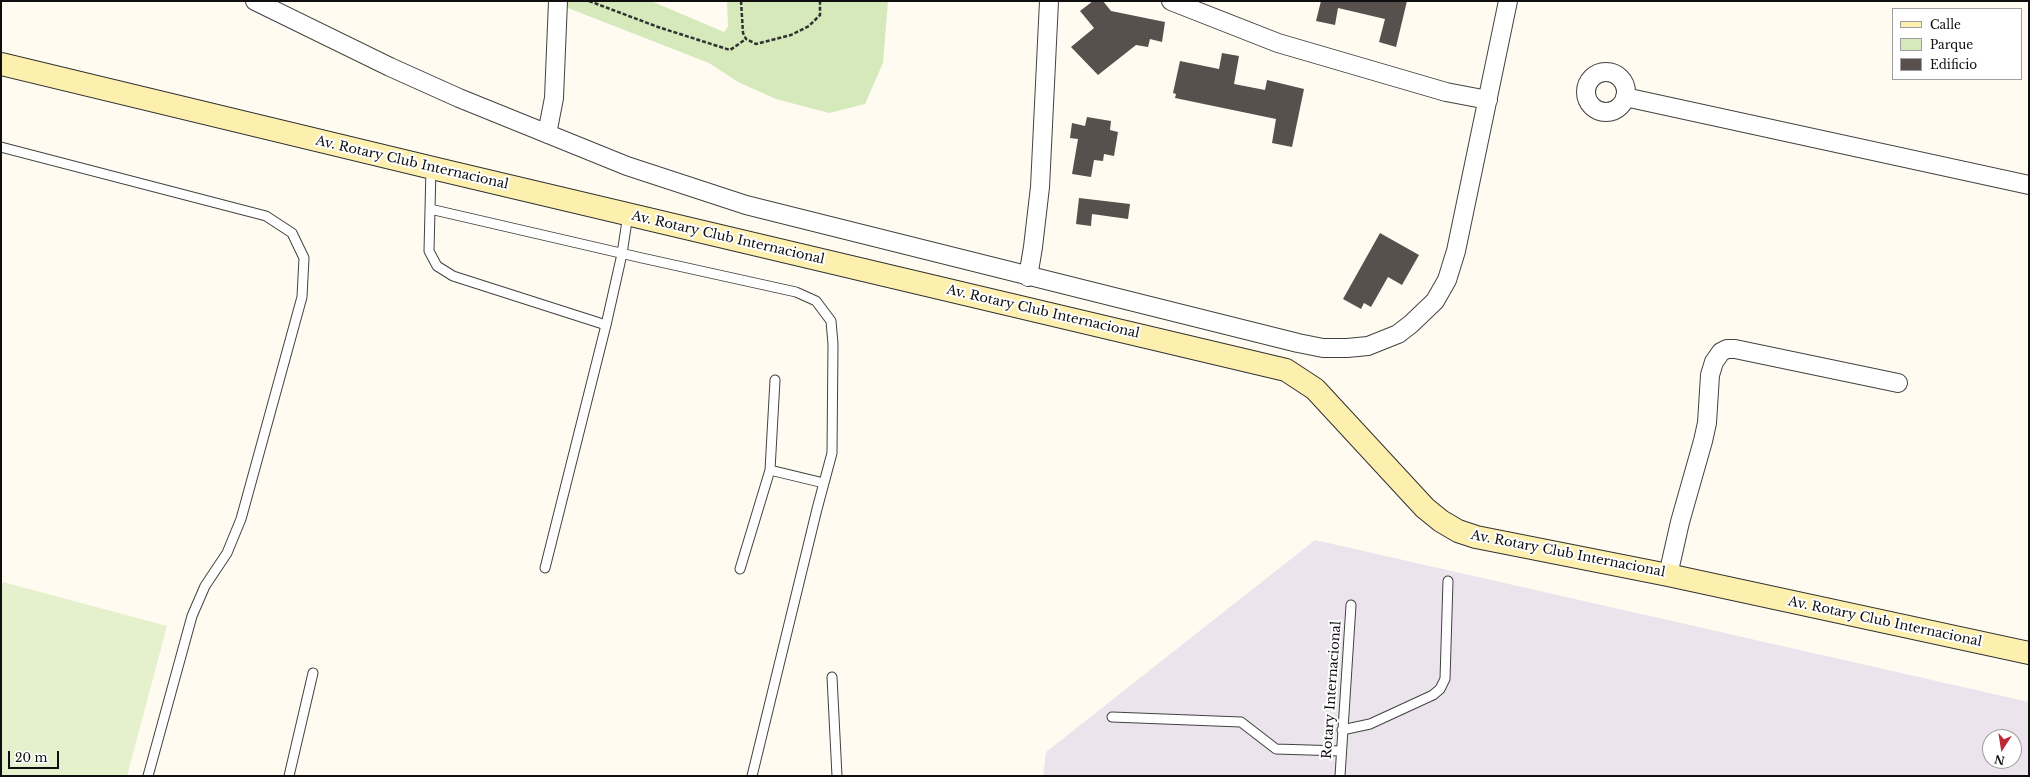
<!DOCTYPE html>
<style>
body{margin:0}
#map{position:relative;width:2030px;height:777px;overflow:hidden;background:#fffbf1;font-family:"Libre Baskerville",serif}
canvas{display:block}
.frame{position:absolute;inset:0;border:2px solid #0f0f0f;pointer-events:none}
.legend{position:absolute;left:1892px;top:8px;width:130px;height:72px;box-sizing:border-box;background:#fff;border:1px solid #9f9f9f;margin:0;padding:5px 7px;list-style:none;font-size:12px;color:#0f0f0f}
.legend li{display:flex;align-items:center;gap:8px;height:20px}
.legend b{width:20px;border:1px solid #9f9f9f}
.north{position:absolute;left:1982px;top:729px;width:40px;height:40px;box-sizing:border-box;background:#fff;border:1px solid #9f9f9f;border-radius:50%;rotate:192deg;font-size:11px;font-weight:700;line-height:16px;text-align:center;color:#0f0f0f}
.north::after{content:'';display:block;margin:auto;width:14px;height:18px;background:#bc2a37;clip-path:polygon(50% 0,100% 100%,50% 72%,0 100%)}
.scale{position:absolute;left:8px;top:751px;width:51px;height:18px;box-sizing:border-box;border:2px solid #0f0f0f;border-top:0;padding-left:5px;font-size:12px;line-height:14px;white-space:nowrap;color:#0f0f0f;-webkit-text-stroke:3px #fff;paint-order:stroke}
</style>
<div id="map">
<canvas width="2030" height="777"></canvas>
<div class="frame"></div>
<ul class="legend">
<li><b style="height:5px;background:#fdf0ae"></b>Calle</li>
<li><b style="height:11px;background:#d5e9bb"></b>Parque</li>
<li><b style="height:11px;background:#57504c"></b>Edificio</li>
</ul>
<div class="north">N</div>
<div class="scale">20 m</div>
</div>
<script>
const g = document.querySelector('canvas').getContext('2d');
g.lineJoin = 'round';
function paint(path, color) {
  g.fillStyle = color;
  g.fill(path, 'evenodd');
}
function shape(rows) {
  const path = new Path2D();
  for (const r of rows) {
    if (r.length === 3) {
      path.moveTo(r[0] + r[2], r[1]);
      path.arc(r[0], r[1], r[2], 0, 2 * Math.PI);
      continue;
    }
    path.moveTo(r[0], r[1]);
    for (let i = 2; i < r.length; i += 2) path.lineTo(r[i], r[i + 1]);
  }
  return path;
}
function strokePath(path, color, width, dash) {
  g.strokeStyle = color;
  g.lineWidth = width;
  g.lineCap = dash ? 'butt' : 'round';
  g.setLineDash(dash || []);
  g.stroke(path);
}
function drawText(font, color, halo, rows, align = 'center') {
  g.font = font + ' "Libre Baskerville",serif';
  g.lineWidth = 4;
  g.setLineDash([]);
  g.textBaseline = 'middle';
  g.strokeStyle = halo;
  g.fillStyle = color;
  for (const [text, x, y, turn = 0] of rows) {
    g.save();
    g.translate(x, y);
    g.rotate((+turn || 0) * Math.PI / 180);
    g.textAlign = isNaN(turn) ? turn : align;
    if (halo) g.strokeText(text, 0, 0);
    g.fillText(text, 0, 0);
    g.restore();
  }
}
const industrial = shape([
 [1315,540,2029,702,2029,776,1043,776,1046,752],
 [1990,737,2014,737,2014,761,1990,761]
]);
const green = shape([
 [550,1,651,1,724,32,728,27,727,1,888,1,883,63,865,104,829,113,776,99,738,82,709,63]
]);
const pitch = shape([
 [3,582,167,626,127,776,1,776,1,591]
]);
const building = shape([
 [1093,1,1103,1,1111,11,1165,22,1162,42,1150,39,1148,47,1136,45,1098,75,1071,47,1094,28,1080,11],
 [1321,1,1407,1,1396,47,1379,42,1385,19,1338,8,1335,25,1316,21],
 [1222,53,1239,56,1234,84,1265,90,1267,80,1304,89,1292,147,1272,143,1276,119,1175,98,1176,94,1173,93,1180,61,1219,69],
 [1087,117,1111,121,1110,130,1118,132,1114,156,1104,154,1103,161,1094,160,1091,177,1072,174,1078,139,1070,138,1072,123,1085,126],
 [1079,198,1130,204,1128,219,1092,214,1091,226,1076,224],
 [1380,233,1419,255,1402,285,1388,277,1371,307,1364,303,1361,309,1343,299]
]);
const path = shape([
 [589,1,658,27,730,50,746,39],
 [741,1,743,33,746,39,756,44,791,35,809,26,820,15,820,1]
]);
const service = shape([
 [1,147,266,216,292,233,304,258,302,297,241,519,227,553,205,586,192,616,148,776],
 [431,168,429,251,437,266,453,276,606,325],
 [430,209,642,258,796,292,816,301,831,321,833,344,832,453,817,509,752,776],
 [770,470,824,483],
 [545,568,606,325,622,254,628,214],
 [740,569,770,470,775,380],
 [832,677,837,776],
 [1112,717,1241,722,1276,749,1341,751],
 [1342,730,1370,724,1433,695,1440,689,1445,679,1448,581],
 [289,776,313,673],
 [1340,776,1351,605]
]);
const minor = shape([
 [255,1,390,67,459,98,627,166,746,205,1298,343,1323,348,1347,348,1368,346,1398,334,1411,324,1435,301,1447,280,1456,251,1508,1],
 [1171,1,1278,43,1446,92,1488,100],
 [1606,92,20],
 [1625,97,2029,185],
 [547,134,554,98,558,1],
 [1028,277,1033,247,1040,187,1049,1],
 [1668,575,1680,522,1703,441,1707,423,1710,375,1714,362,1721,352,1727,349,1735,349,1898,383]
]);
const secondary = shape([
 [1,64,441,170,1286,370,1315,389,1425,508,1441,521,1458,531,1476,537,1668,575,2029,653]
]);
const streetNames = [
 ["Av. Rotary Club Internacional",412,163,13],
 ["Av. Rotary Club Internacional",728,238,13],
 ["Av. Rotary Club Internacional",1043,312,13],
 ["Av. Rotary Club Internacional",1568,554,11],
 ["Av. Rotary Club Internacional",1885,622,12],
 ["Rotary Internacional",1332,690,-86]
];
paint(industrial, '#ece4ed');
paint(green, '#d5e9bb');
paint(pitch, '#e5f0cd');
paint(building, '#57504c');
strokePath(service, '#424242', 11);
strokePath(minor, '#424242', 20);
strokePath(secondary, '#313131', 24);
strokePath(path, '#313131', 2.5, [4, 2]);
strokePath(service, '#fff', 9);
strokePath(minor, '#fff', 18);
strokePath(secondary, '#fdf0ae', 22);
drawText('13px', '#0f0f0f', '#fff', streetNames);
</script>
